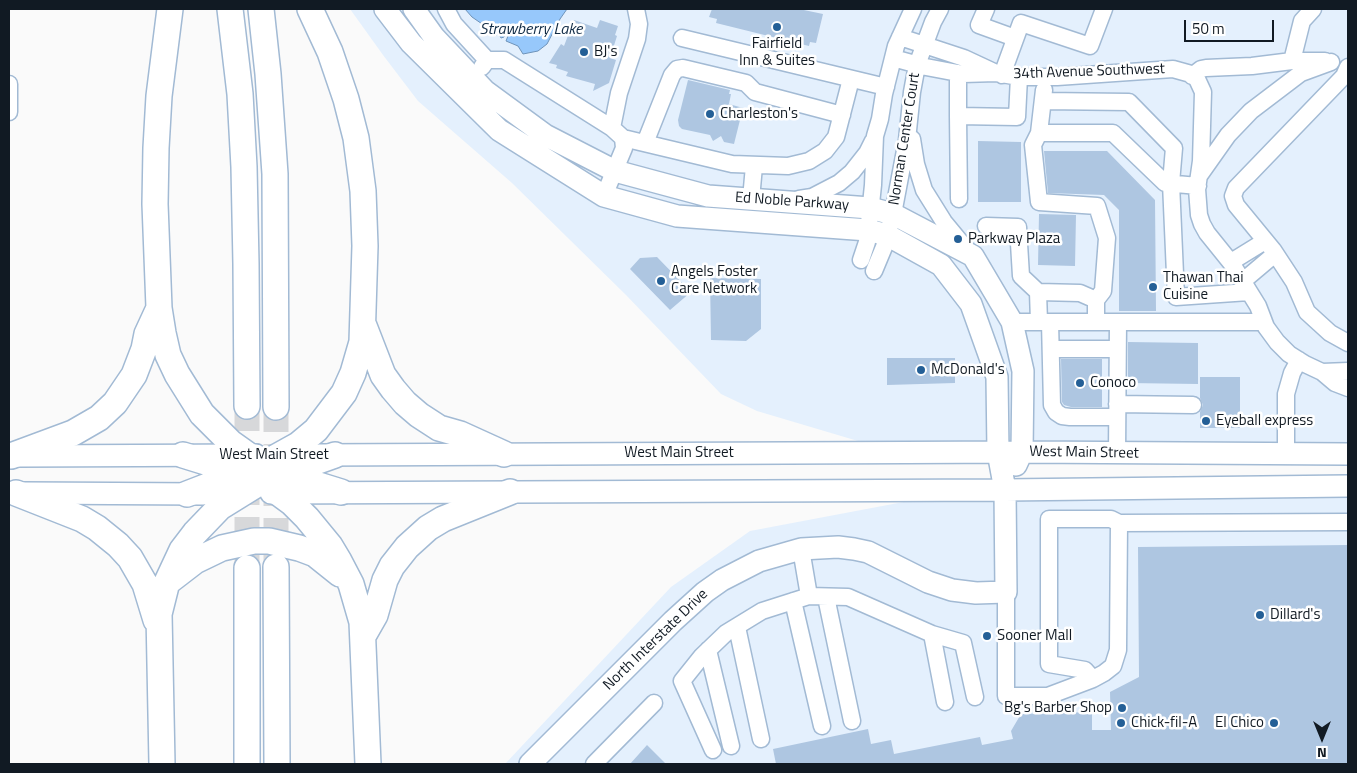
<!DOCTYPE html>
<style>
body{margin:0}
#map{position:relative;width:1357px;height:773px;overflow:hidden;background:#fafafa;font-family:"Titillium Web",sans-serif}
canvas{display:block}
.frame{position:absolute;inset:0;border:10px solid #111a23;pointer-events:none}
.north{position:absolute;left:1297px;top:713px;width:50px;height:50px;-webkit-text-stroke:4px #fff;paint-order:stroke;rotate:180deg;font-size:14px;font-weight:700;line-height:20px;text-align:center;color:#111a23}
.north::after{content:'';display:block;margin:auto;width:18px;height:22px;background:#111a23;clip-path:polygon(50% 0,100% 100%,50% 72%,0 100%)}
.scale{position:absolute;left:1184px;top:20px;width:90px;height:22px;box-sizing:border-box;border:2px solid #111a23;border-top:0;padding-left:6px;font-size:15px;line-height:18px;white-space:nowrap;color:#111a23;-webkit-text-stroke:4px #fff;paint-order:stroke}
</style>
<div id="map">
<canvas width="1357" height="773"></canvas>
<div class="frame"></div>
<div class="north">N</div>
<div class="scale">50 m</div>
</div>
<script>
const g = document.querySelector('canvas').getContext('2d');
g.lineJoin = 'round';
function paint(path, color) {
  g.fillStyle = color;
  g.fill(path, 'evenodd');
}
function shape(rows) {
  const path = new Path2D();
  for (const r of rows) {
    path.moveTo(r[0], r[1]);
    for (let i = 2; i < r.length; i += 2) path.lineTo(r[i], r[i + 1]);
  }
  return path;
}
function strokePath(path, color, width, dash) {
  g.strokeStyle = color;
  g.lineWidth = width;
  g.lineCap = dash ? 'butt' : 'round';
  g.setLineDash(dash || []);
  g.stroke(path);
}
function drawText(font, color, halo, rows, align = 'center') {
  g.font = font + ' "Titillium Web",sans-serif';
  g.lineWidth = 5;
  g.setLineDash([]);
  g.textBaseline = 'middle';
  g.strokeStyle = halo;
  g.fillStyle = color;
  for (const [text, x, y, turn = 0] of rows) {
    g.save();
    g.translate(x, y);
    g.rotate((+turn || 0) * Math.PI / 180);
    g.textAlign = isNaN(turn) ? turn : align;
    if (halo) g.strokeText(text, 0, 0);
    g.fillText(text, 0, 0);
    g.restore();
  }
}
const built = shape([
 [350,9,1348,9,1348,447,868,444,757,411,721,394,626,295,512,183,418,101,383,55],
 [1348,489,1348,764,505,764,671,587,750,531,914,500]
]);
const water = shape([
 [465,9,567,9,560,19,547,44,538,51,523,54,518,46,506,41,510,31,507,30,504,37,501,38,500,36,503,29,501,27,497,35,494,35,497,26,494,24,491,32,488,32,490,22,488,21,485,26,472,17,465,9]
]);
const building = shape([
 [712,9,799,9,823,14,816,43,810,42,809,46,716,23,717,19,709,17],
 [574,20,597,28,600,20,618,26,615,35,617,36,610,58,616,60,609,83,593,91,595,84,566,76,568,72,556,68,557,65,549,63,561,44,564,46],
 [688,80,730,90,729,94,731,94,729,104,743,108,734,144,724,142,721,136,713,141,710,135,682,129,679,126,678,120],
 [978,141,1021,142,1021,202,978,202],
 [1044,151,1107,151,1155,200,1156,311,1119,311,1119,210,1104,195,1048,193],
 [1039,214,1076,215,1075,266,1038,265],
 [657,257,691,292,670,310,630,269,640,258],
 [710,278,761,279,761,329,746,341,711,340],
 [1128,342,1198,343,1198,384,1128,383],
 [887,358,955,358,955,383,887,385],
 [1061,359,1102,359,1102,407,1071,407,1064,405,1062,402],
 [1200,377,1240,377,1240,428,1200,428,1200,412,1203,405,1200,398],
 [1348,545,1348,764,776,764,773,749,868,729,871,744,891,740,894,754,980,737,982,745,1013,739,1011,731,1021,714,1092,712,1092,730,1111,730,1110,692,1139,677,1138,547],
 [647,745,666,764,630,764]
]);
const highwayTunnel = shape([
 [247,406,247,564],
 [276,407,276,562]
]);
const minor = shape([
 [446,9,454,24,487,60,482,67],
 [986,9,979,25,1015,38],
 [900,37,964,58,994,72],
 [682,38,886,87],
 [893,58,926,67,963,74,996,73,1019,77,1057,77,1173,69,1191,74,1197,79,1203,92,1201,161,1197,189,1199,215,1202,224,1207,233,1232,264,1258,306,1266,327,1277,342,1289,354,1305,364,1322,372,1335,383,1348,388],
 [487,60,504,60,612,128,623,138,624,148,604,196],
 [1292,61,1302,21,1313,9],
 [1348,67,1344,76,1236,188,1233,196,1236,205,1273,250,1294,282,1307,312,1330,333,1348,343],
 [958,73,958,116,1017,117,1019,77],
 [1002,75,1021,23,1090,46,1104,9],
 [1192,76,1201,69,1206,68,1252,66,1292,61,1325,61],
 [9,84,9,112],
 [1044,90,1039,133,1113,133,1165,183,1198,186],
 [1043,101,1129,102,1174,148,1171,183,1176,297,1249,292],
 [958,116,959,199],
 [612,128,619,93,637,39,639,24,636,9],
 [1039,133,1033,145,1039,202,1097,206,1107,238,1103,291,1096,300,1096,322],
 [623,138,732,164,788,166,809,161,825,151,836,137,851,79],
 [912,139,916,164,924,190,944,222,968,251],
 [645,143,672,75,677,69,683,68,746,83,755,92,842,115],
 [1199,176,1228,135,1251,111,1301,73,1331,62],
 [751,199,754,166],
 [799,199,812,197,839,183,852,172,867,153,873,141],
 [986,226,1018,227,1021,276,1038,292],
 [861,260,867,242,873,185,875,136,880,119,884,94,896,46,913,9],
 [1231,262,1265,241],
 [874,271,884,247,893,214,907,140,912,92,917,65,933,22,940,9],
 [1243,281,1275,254],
 [1012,322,1264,322],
 [1039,322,1038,292,1080,293,1096,300],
 [1050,322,1052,405,1056,412,1062,416,1070,417,1117,417],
 [1051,349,1117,349],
 [1322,372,1348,371],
 [1117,404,1193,405],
 [1286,453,1286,394,1292,373,1299,360],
 [1117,454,1118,322],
 [801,549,809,596,848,597,932,634,963,643,975,697],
 [1006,592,1006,696,1048,696,1093,679,1104,673,1113,666,1118,650,1119,523],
 [826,597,852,721],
 [793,601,822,726],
 [737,627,761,739],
 [932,634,945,702],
 [708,650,731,746],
 [1093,679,1085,670,1049,664,1049,519,1111,519,1119,523,1348,522],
 [713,750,682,681,702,656,726,633,762,611,809,596],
 [594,764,654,703]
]);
const major = shape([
 [385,9,411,43,499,130,604,196,677,216,868,230,887,235,941,265,971,304,997,377,998,452,1005,490,1006,592,976,593,952,590,928,582,868,552,854,549,838,547,801,549,759,561,722,580,705,592,673,621,530,764],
 [414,9,434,37,485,91,545,135,615,171,708,196,870,208,893,214,973,256,1012,322,1023,371,1022,452,1016,465],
 [319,455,1022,452,1348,454],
 [19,456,256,455],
 [24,493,203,494],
 [271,493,1005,490,1348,486]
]);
const highway = shape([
 [170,9,159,96,156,148,155,204,159,308,163,333,168,355,177,374,202,414,231,443,262,465,283,474,341,492],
 [230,9,240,94,244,167,246,264,247,406],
 [261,9,268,74,275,174,276,407],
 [364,326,383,375,393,389,405,403,419,415,439,428,460,434,504,454],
 [183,455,241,473,262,481,292,503,307,518,330,546,339,561,351,584,362,622,368,764],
 [11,456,73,433,99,418,115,403,134,375,144,349,147,334,159,308],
 [16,493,82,519,97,528,118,545,130,558,145,584,156,620],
 [187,494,262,465,298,445,316,430,344,393,353,373,362,342,365,246,363,191,356,138,346,99,330,52,310,9],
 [276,567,277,764],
 [247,568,247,764],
 [169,581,195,561,222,548,254,541,269,541,299,548,315,554,340,574],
 [363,636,375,615,385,580,392,566,407,547,428,528,443,519,510,492],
 [162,764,159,614,167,582,182,550,195,533,220,507,262,481,335,455]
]);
const markers = [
 [777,27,5,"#245f96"],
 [584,52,5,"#245f96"],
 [710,114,5,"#245f96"],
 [958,239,5,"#245f96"],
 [661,281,5,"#245f96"],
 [1153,287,5,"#245f96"],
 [921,370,5,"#245f96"],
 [1080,383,5,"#245f96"],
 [1206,421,5,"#245f96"],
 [1260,615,5,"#245f96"],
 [987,636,5,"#245f96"],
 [1122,708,5,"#245f96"],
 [1121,723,5,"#245f96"],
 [1274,723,5,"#245f96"]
];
const poiNames = [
 ["Fairfield",777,44,"center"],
 ["Inn & Suites",777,61,"center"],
 ["BJ's",594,52],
 ["Charleston's",720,114],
 ["Parkway Plaza",968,239],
 ["Angels Foster",671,272],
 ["Care Network",671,289],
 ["Thawan Thai",1163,278],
 ["Cuisine",1163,295],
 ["McDonald's",931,370],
 ["Conoco",1090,383],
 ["Eyeball express",1216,421],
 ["Dillard's",1270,615],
 ["Sooner Mall",997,636],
 ["Bg's Barber Shop",1112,708,"right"],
 ["Chick-fil-A",1131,723],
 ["El Chico",1264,723,"right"]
];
const streetNames = [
 ["34th Avenue Southwest",1089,72,-2],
 ["Norman Center Court",905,139,-81],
 ["Ed Noble Parkway",792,202,4],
 ["West Main Street",679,453],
 ["West Main Street",1084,453,1],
 ["West Main Street",274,455],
 ["North Interstate Drive",656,640,-44]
];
const waterNames = [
 ["Strawberry Lake",531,30]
];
paint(built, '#e4f0fd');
paint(water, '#97c8fb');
strokePath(water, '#6f94ba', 1);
paint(building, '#aec6e1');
strokePath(highwayTunnel, '#d7d8da', 25, [25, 12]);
strokePath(minor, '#a2bad4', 19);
strokePath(major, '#a2bad4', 24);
strokePath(highway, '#a2bad4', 28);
strokePath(minor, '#fff', 16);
strokePath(major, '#fff', 21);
strokePath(highway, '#fff', 25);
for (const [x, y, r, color] of markers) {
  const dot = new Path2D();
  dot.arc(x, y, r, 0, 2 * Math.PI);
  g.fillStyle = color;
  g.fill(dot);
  strokePath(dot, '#fff', 2);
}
drawText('15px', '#111a23', '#fff', poiNames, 'left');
drawText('15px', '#111a23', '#fff', streetNames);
drawText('italic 16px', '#112b45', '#fff', waterNames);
</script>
